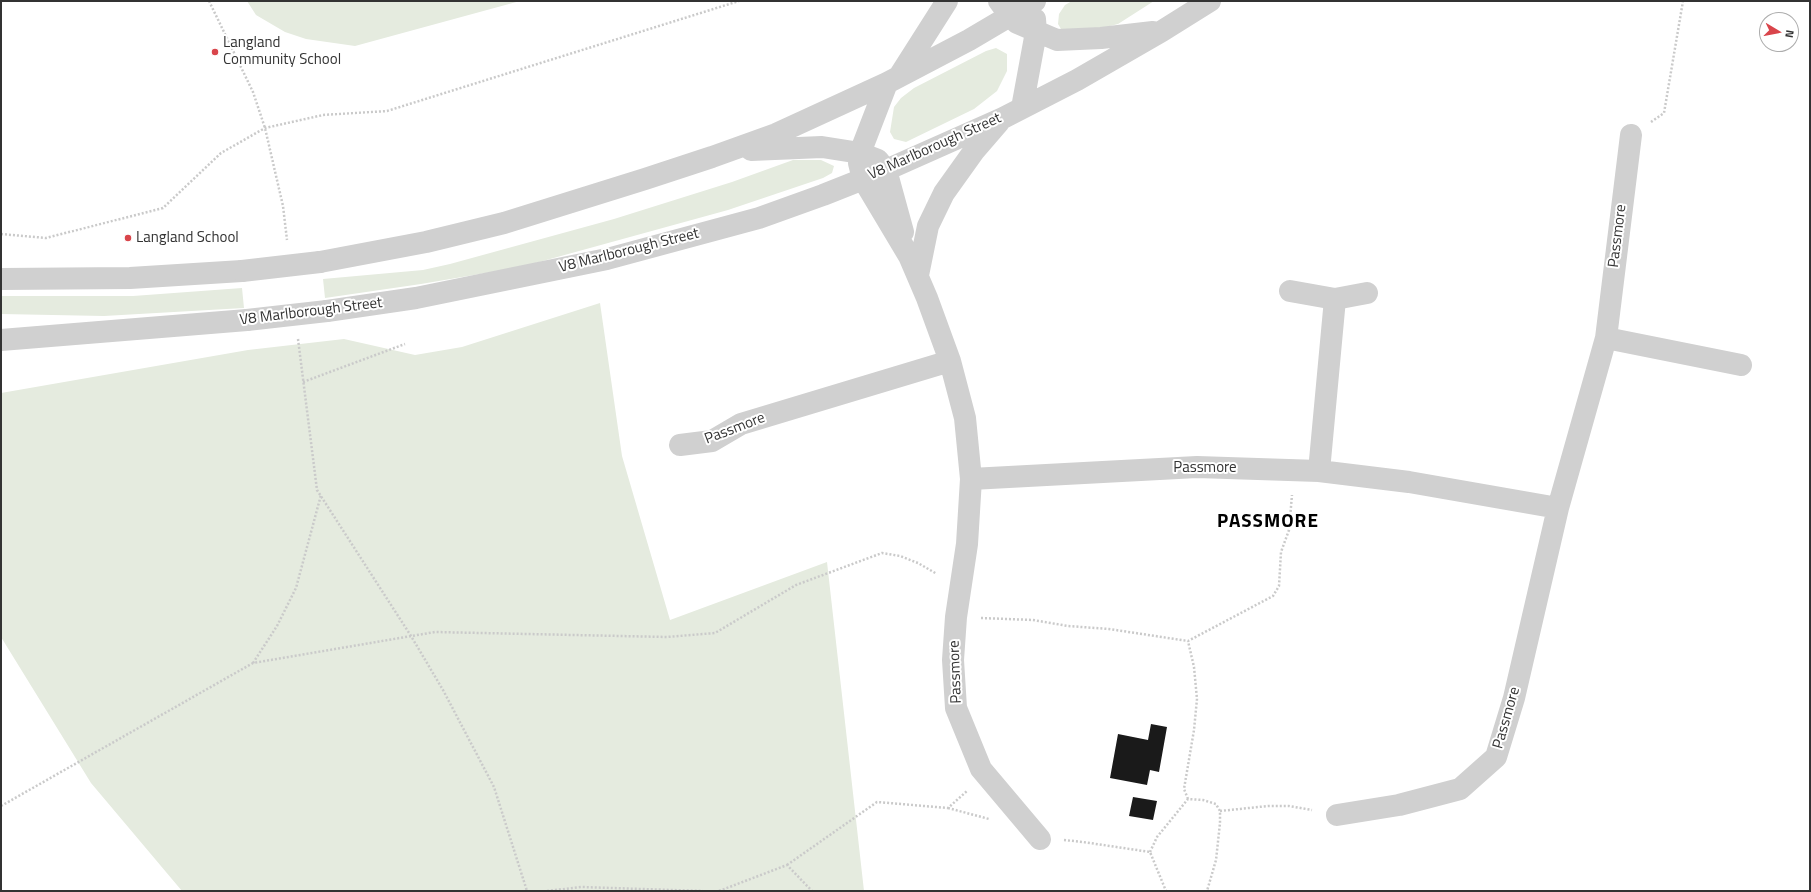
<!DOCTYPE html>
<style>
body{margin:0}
#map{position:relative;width:1811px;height:892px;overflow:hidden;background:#fff;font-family:"Titillium Web",sans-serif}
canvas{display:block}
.frame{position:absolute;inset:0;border:2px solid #333;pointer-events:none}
.north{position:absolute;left:1759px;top:12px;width:40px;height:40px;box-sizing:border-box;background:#fff;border:1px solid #adadad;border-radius:50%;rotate:100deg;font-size:11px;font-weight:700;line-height:16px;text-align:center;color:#333}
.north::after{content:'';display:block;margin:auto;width:14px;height:18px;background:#d9454b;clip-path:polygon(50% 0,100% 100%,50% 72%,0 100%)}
</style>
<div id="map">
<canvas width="1811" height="892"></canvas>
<div class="frame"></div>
<div class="north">N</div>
</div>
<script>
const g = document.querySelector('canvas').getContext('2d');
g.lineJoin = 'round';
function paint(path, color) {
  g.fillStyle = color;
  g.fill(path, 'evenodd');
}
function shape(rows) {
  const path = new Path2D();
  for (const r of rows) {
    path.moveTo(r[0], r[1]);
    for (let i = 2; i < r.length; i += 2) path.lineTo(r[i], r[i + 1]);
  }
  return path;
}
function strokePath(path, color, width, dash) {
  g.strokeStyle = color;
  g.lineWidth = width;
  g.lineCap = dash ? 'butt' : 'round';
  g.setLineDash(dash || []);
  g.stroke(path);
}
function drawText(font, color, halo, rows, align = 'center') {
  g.font = font + ' "Titillium Web",sans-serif';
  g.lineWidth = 4;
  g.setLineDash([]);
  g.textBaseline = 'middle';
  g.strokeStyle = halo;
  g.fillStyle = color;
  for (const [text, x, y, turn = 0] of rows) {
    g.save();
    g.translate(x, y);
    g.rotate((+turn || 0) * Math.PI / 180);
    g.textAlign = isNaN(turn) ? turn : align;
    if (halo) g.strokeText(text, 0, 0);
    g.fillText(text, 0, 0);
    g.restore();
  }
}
const green = shape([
 [247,1,520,1,355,46,306,39,285,32,256,15],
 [1072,1,1154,1,1118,24,1106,27,1072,32,1061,29,1058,24,1059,14,1065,5],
 [996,48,1007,54,1007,71,997,91,974,109,906,142,894,139,890,132,894,107,901,98,914,88,986,51],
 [793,160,821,160,834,166,832,173,823,178,728,210,521,267,421,284,325,298,323,279,423,270,450,264,614,219,732,182],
 [242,288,244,308,104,316,1,314,1,296,133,296],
 [600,303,622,456,670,620,827,562,864,891,182,891,91,783,1,637,1,393,248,350,344,339,415,355,462,347]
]);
const building = shape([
 [1151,724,1167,727,1159,772,1150,770,1147,785,1110,778,1118,734,1148,740],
 [1133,797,1157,801,1153,820,1129,816]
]);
const path = shape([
 [209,1,253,92,265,128,283,206,287,240],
 [1651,122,1664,113,1683,1],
 [1,234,46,238,163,208,221,153,265,128,323,115,387,111,739,1],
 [298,339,317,490,411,636,443,690,494,787,527,891],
 [303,382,405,344],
 [981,618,1033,620,1068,626,1109,629,1188,641,1273,596,1279,586,1281,552,1289,530,1292,495],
 [253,663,277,626,296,588,321,495],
 [1188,799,1184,789,1194,730,1197,699,1194,667,1188,641],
 [1,806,253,663,435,632,667,637,715,633,796,585,882,553,900,556,918,563,937,574],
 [948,808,989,819],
 [1220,811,1268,806,1289,806,1312,810],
 [1064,840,1083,842,1150,852,1166,891],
 [1150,852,1157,837,1188,799,1203,800,1216,804,1220,811,1220,823,1216,860,1207,891],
 [787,865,877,802,948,808,967,791],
 [547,891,581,887,703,891],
 [719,891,787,865,812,891]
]);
const minor = shape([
 [999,1,1010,16,1017,23,1057,40,1101,38,1153,32],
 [900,75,947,1],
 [887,83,860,153,859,163,863,179,909,256,927,298,950,361,965,418,971,479,967,544,956,617,953,660,956,708,981,769,1040,839],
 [1022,108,1036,32,1035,19],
 [751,150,822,147,860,153,878,160,886,170,903,232],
 [320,262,426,242,504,223,645,179,712,157,776,134,887,83,969,40,1035,1],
 [918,275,928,226,944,193,974,151,999,122],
 [1,279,130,278,242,271],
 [1290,291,1335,299,1367,293],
 [327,311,416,298,607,259,759,218,823,195,886,170,1003,118,1077,80,1162,31,1210,1],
 [1606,338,1741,365],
 [1,340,247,320],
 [680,445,712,441,741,424,950,361],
 [1319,471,1335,299],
 [971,479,1197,467,1319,471,1409,482,1558,508],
 [1337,815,1399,805,1460,789,1496,757,1514,698,1558,508,1606,338,1631,135]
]);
const minorBridge = shape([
 [242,271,320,262],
 [247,320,327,311]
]);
const markers = [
 [215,52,4,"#d9454b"],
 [128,238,4,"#d9454b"]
];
const poiNames = [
 ["Langland",223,43],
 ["Community School",223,60],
 ["Langland School",136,238]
];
const streetNames = [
 ["V8 Marlborough Street",935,147,-24],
 ["Passmore",1618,236,-83],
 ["V8 Marlborough Street",629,251,-14],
 ["V8 Marlborough Street",311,312,-7],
 ["Passmore",735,429,-21],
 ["Passmore",1205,468],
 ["Passmore",956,672,-92],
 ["Passmore",1507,718,-74]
];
const districtNames = [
 ["PASSMORE",1268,522]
];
paint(green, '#e5ebdf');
paint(building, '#1a1a1a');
strokePath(path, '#cacaca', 2.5, [2, 2]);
strokePath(minor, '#d0d0d0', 22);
strokePath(minorBridge, '#d0d0d0', 22);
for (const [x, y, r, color] of markers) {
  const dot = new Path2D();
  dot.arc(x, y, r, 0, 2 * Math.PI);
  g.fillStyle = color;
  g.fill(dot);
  strokePath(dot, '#fff', 1.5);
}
drawText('15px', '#333', '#fff', poiNames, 'left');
drawText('15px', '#333', '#fff', streetNames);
g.letterSpacing = '1px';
drawText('bold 19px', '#000', '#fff', districtNames);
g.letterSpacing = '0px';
</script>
